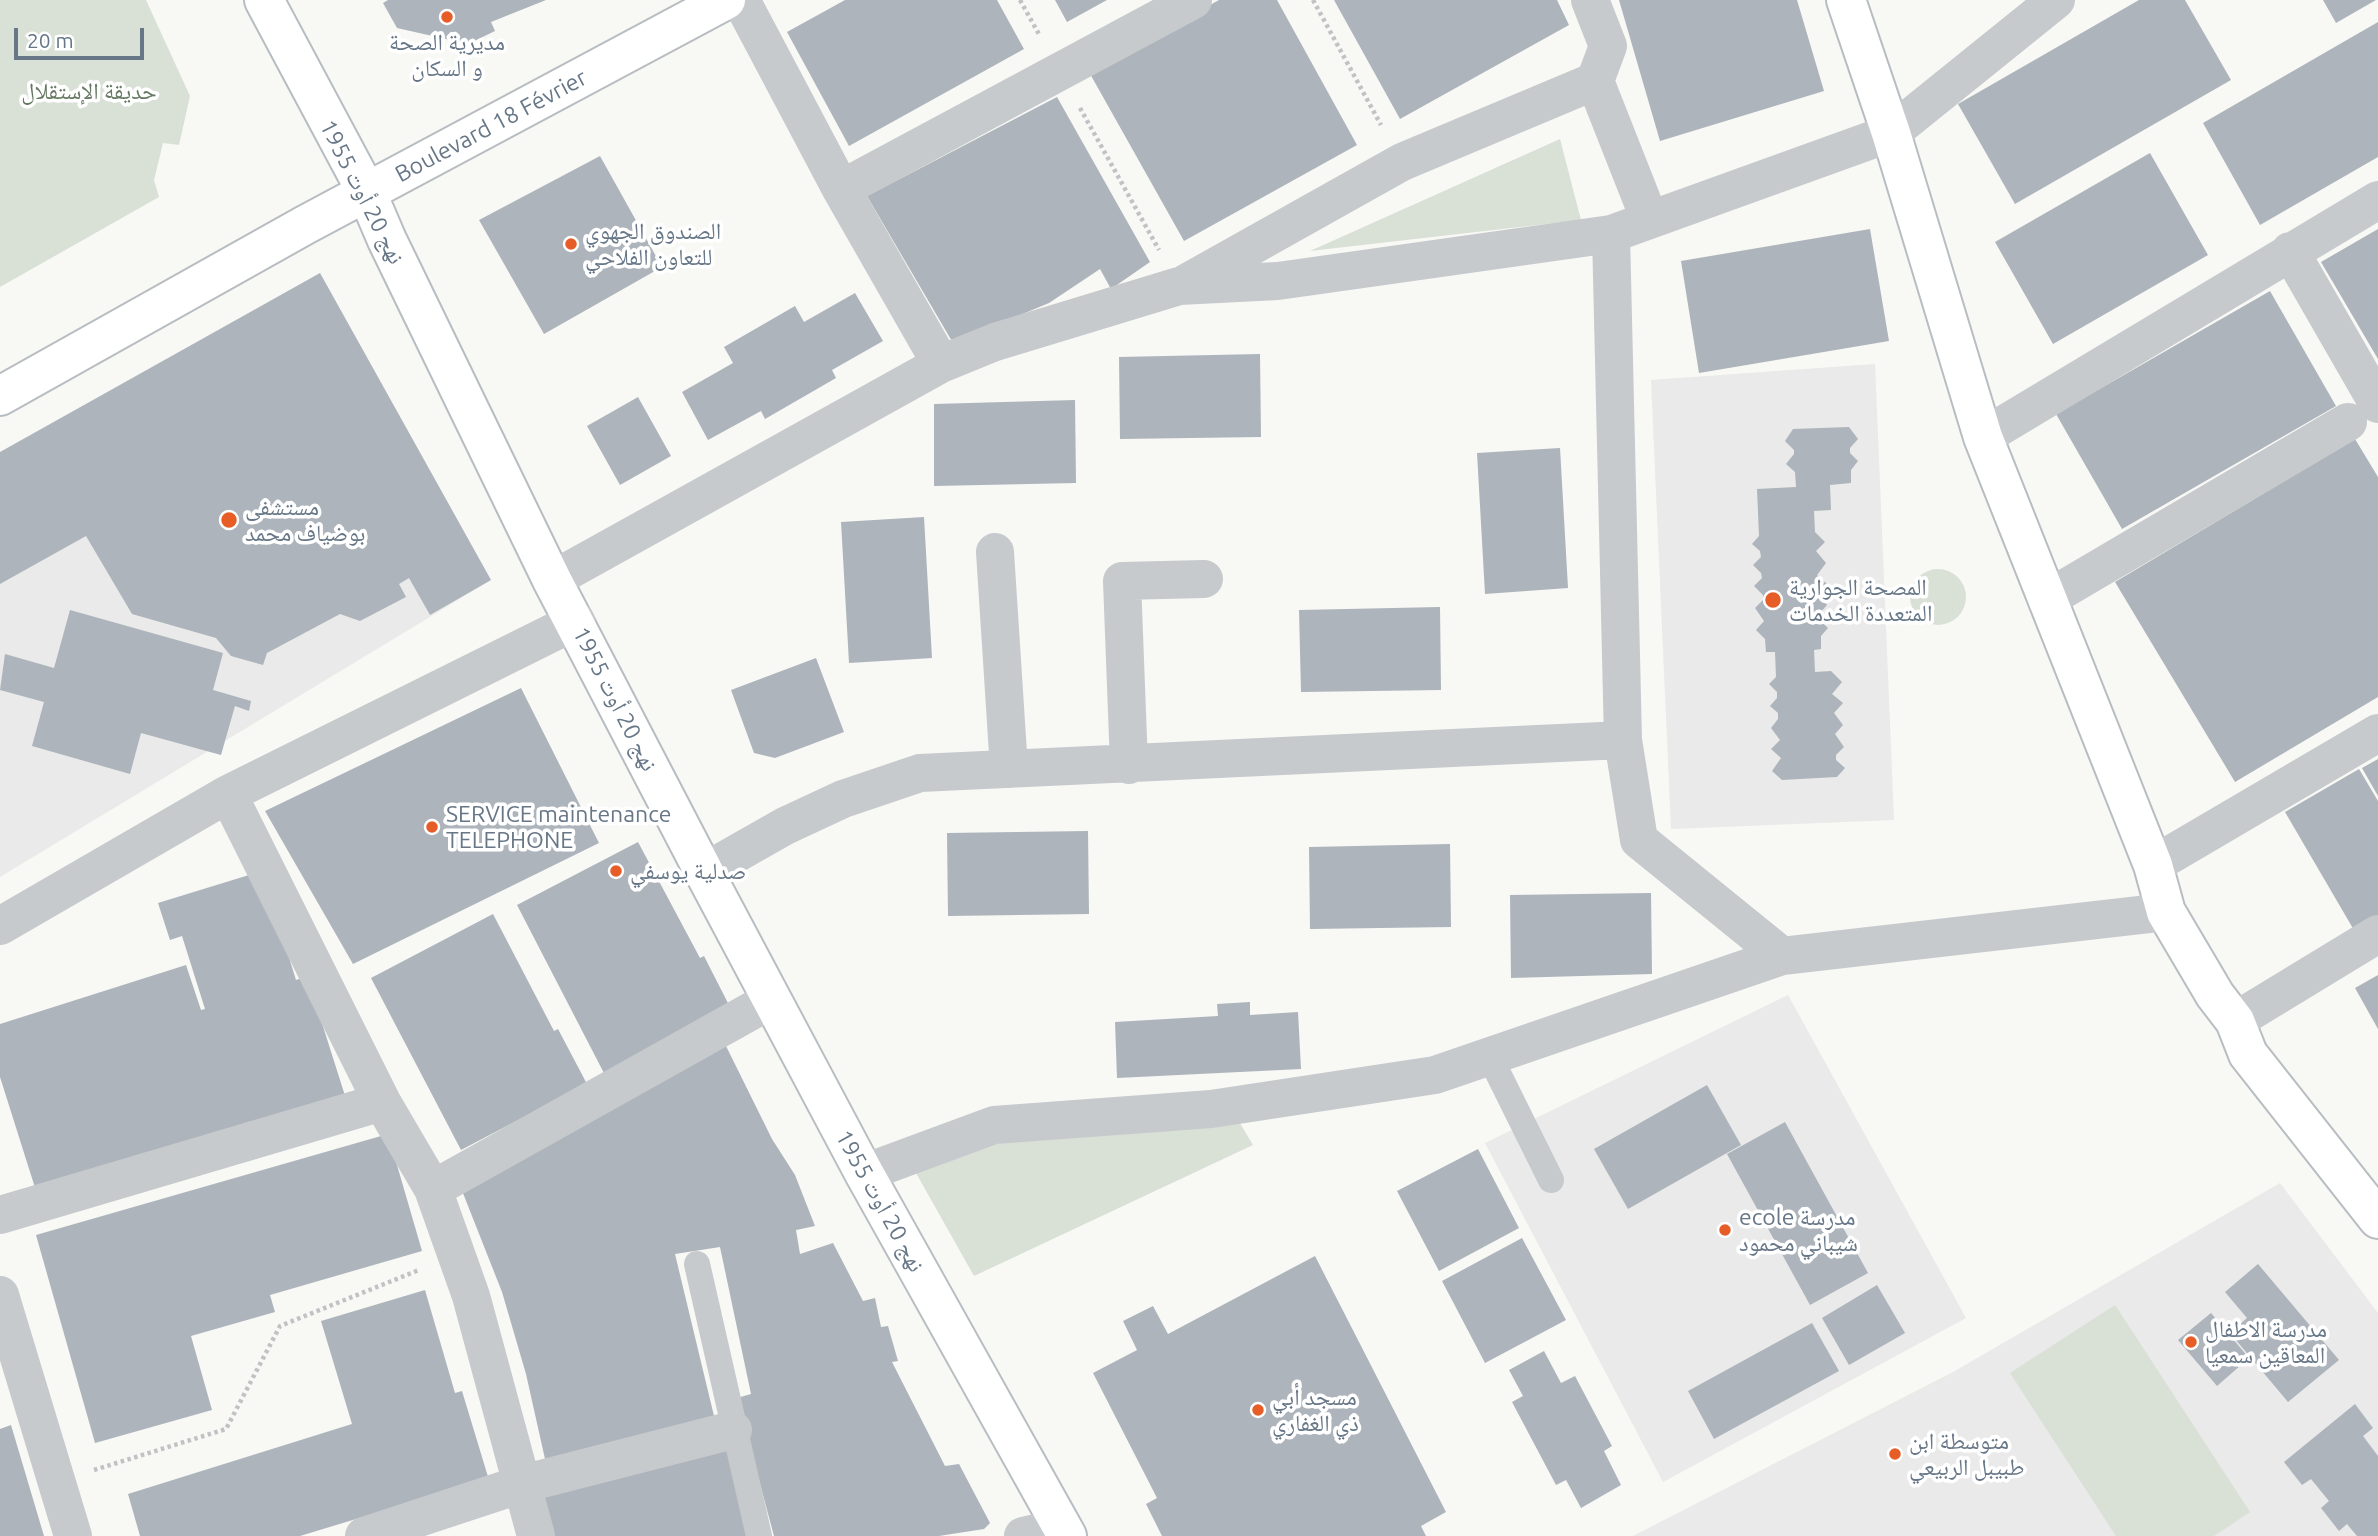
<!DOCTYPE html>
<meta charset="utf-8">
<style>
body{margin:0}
#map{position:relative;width:2378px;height:1536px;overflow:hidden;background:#f8f8f5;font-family:Ubuntu,sans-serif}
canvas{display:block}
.scale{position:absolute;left:14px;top:28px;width:130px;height:32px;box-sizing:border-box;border:4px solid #677787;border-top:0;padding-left:9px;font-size:21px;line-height:24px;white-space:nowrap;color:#677787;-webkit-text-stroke:5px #fff;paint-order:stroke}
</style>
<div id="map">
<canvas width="2378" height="1536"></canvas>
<div class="scale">20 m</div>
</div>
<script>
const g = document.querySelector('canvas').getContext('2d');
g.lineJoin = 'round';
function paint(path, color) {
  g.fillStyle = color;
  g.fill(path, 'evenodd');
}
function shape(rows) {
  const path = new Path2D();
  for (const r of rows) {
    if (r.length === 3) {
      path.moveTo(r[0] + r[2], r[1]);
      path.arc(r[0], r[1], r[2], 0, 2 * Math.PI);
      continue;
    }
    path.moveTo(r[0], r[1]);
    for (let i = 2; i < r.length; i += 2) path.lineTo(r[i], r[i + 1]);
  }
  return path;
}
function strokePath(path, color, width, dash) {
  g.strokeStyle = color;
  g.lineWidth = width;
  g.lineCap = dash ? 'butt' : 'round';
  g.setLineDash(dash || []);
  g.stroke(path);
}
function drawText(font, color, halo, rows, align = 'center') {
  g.font = font + ' Ubuntu,"Noto Naskh Arabic",sans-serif';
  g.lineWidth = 7;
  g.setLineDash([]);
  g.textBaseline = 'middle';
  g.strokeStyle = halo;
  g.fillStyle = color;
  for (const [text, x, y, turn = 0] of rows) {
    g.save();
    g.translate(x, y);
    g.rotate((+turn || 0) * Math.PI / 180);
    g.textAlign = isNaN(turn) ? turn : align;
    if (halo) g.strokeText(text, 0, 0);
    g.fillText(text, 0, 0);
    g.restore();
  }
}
const built = shape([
 [320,273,491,580,0,877,0,460],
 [1875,364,1894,820,1671,829,1651,380],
 [1788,995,1966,1318,1663,1482,1485,1143],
 [2280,1183,2378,1313,2378,1536,1633,1536,1953,1372]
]);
const green = shape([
 [0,0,146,0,190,96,179,145,163,143,154,180,159,197,0,287],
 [1560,139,1581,220,1310,251],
 [1938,597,28],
 [1238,1120,1253,1145,974,1276,916,1173,998,1139],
 [2115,1305,2250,1512,2214,1536,2116,1536,2010,1373]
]);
const building = shape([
 [388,0,546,0,491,22,495,31,468,44,397,28,383,3],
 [845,0,997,0,1024,49,849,146,787,32],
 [1055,0,1107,0,1067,22],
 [1219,0,1277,0,1357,145,1184,241,1089,72],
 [1334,0,1557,0,1569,25,1400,119],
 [1619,0,1797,0,1824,91,1660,141],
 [2139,0,2185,0,2231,80,2015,204,1958,104],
 [2323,0,2376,0,2336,23],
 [2378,22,2378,157,2260,225,2203,123],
 [1057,97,1150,262,1111,289,1100,269,1049,303,953,343,867,196],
 [2150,153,2208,255,2053,344,1995,242],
 [600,156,662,267,544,334,479,220],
 [1870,229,1889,341,1699,373,1681,261],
 [2378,229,2378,359,2321,262],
 [320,273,491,580,430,615,409,578,399,584,406,597,360,621,340,614,267,653,263,665,231,656,216,638,132,614,86,536,0,584,0,452],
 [2270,291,2336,406,2122,529,2056,414],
 [855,293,883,341,832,370,836,378,765,419,761,411,708,440,682,392,733,363,724,347,795,306,804,322],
 [1260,354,1261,437,1120,439,1119,357],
 [638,397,671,456,620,485,587,426],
 [1075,400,1076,483,934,486,934,404],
 [1849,427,1858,439,1850,448,1850,453,1858,461,1851,470,1851,483,1830,485,1831,510,1814,511,1815,532,1825,542,1816,551,1826,563,1817,575,1827,584,1818,593,1827,605,1819,614,1820,620,1828,628,1821,636,1821,649,1814,650,1815,672,1831,671,1842,682,1832,694,1843,703,1834,713,1843,725,1835,734,1844,747,1836,755,1836,760,1845,768,1837,777,1782,780,1772,771,1781,758,1771,749,1780,740,1771,728,1778,719,1778,713,1770,706,1777,698,1777,692,1769,684,1776,677,1775,652,1766,652,1765,639,1756,630,1764,621,1755,608,1763,600,1763,595,1754,586,1762,578,1761,573,1753,565,1761,557,1760,551,1752,544,1759,536,1757,489,1796,487,1795,472,1786,464,1794,454,1794,450,1785,441,1793,429],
 [2355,439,2378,477,2378,697,2235,782,2115,582],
 [1560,448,1568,588,1485,594,1477,453],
 [924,517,932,658,849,663,841,522],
 [1440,607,1441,690,1301,692,1299,610],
 [70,610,223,653,213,690,251,701,249,711,235,706,221,755,141,733,130,774,32,746,44,702,0,690,5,654,54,668],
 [816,658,844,732,775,758,754,753,731,690],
 [521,688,599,843,353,964,265,811],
 [2378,759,2378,796,2362,768],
 [2359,769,2378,801,2378,925,2358,937,2285,812],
 [1088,831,1089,914,948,916,947,833],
 [638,842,700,958,704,956,732,1011,606,1077,517,905],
 [1450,844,1451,927,1310,929,1309,847],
 [262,871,296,980,307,976,347,1102,37,1194,0,1077,0,1024,186,965,201,1010,205,1009,182,936,170,940,158,903],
 [1651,893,1652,974,1511,978,1510,895],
 [493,914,554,1031,558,1029,587,1084,461,1150,371,978],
 [2378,975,2378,1029,2355,988],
 [1250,1002,1250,1015,1298,1012,1301,1069,1117,1078,1115,1022,1218,1016,1217,1004],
 [725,1044,772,1139,795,1175,815,1226,796,1230,800,1254,833,1243,863,1301,875,1298,881,1327,888,1326,898,1361,892,1362,945,1466,959,1464,990,1523,984,1529,939,1536,774,1536,737,1398,751,1394,720,1247,675,1254,714,1416,545,1459,526,1374,502,1292,457,1178],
 [1707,1085,1741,1145,1628,1209,1594,1149],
 [1785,1122,1868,1273,1810,1305,1727,1154],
 [388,1134,422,1251,270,1295,275,1312,191,1336,212,1410,95,1443,36,1235],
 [1478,1149,1519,1228,1439,1271,1397,1191],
 [1522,1238,1566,1320,1485,1363,1442,1281],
 [1315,1256,1446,1512,1421,1526,1426,1536,1162,1536,1146,1504,1157,1498,1093,1373,1137,1350,1123,1321,1153,1306,1168,1334],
 [2258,1264,2339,1360,2288,1402,2230,1333,2247,1318,2225,1292],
 [1877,1285,1905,1333,1849,1365,1822,1318],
 [425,1290,455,1393,462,1391,492,1490,379,1512,300,1536,140,1536,128,1494,352,1424,321,1321],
 [2211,1313,2249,1358,2217,1386,2178,1340],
 [1812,1323,1839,1371,1714,1439,1688,1391],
 [1544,1351,1561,1383,1575,1376,1612,1446,1604,1451,1621,1485,1581,1508,1566,1480,1556,1485,1512,1402,1523,1396,1509,1370],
 [2355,1404,2373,1428,2363,1436,2378,1456,2378,1536,2357,1536,2347,1524,2339,1531,2321,1508,2329,1501,2311,1479,2302,1485,2284,1462],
 [11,1425,44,1536,0,1536,0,1429],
 [728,1448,750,1536,548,1536,538,1496]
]);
const path = shape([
 [1020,0,1040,36],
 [1313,0,1381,125],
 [1080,108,1159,250],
 [94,1470,226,1429,280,1326,419,1270]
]);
const lane = shape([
 [1490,1057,1551,1180],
 [697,1264,759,1536]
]);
const street = shape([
 [741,0,841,189,941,364,995,342,1179,286,1278,281,1611,234,1891,133,2056,0],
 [1590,0,1608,46,1595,81,1649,218],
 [841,189,1193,0],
 [1611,234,1623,740,1639,840,1782,956,2166,912],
 [2290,251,2378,404],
 [1186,283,1402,162,1595,81],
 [1983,437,2378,200],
 [995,552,1009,769],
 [552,580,941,364],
 [2047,599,2348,422],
 [1129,765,1122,581,1204,579],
 [228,794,382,1102,433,1189,471,1296,536,1536],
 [2153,865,2378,733],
 [704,872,785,826,843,799,920,773,1623,740],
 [0,926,228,794,576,621],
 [2235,1021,2378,934],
 [864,1173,994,1125,1211,1109,1435,1075,1782,956],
 [433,1189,771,1000],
 [0,1215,382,1102],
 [0,1295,73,1536],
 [364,1536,522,1484,733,1430],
 [1023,1536,1062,1527]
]);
const secondary = shape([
 [264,0,366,191,387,240,552,580,704,872,864,1173,1067,1536],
 [1846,0,1891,133,1983,437,2153,865,2166,912,2215,995,2235,1021,2248,1054,2378,1219],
 [0,396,305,225,726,0]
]);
const markers = [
 [447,17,7,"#e75d27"],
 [571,244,7,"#e75d27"],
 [229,520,9,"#e75d27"],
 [1773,600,9,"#e75d27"],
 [432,827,7,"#e75d27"],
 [616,871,7,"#e75d27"],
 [1725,1230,7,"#e75d27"],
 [2191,1342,7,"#e75d27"],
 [1258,1410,7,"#e75d27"],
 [1895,1454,7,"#e75d27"]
];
const poiNames = [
 ["مديرية الصحة",447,42,"center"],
 ["و السكان",447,68,"center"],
 ["الصندوق الجهوي",585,231],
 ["للتعاون الفلاحي",585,257],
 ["مستشفى",245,507],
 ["بوضياف محمد",245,533],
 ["المصحة الجوارية",1789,587],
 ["المتعددة الخدمات",1789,613],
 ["SERVICE maintenance",446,814],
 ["TELEPHONE",446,840],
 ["صدلية يوسفي",630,871],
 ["ecole مدرسة",1739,1217],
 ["شيباني محمود",1739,1243],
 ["مدرسة الاطفال",2205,1329],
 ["المعاقين سمعيا",2205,1355],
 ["مسجد أبي",1272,1397],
 ["ذي الغفاري",1272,1423],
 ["متوسطة ابن",1909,1441],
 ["طبيبل الربيعي",1909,1467]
];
const parkNames = [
 ["حديقة الإستقلال",89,91]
];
const streetNames = [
 ["Boulevard 18 Février",491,126,-28],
 ["نهج 20 أوت 1955",362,192,63],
 ["نهج 20 أوت 1955",615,699,63],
 ["نهج 20 أوت 1955",880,1201,61]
];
paint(built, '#e9eae9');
paint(green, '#d9e0d6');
paint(building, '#adb4bb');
strokePath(secondary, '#b8bdc2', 42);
strokePath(path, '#c0c2c4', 4.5, [3.5, 3.5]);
strokePath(lane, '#c6cacd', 26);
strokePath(street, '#c6cacd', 38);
strokePath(secondary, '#fff', 38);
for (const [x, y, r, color] of markers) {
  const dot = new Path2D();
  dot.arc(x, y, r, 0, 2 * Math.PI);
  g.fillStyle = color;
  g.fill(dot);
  strokePath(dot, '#fff', 2.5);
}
drawText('23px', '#677787', '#fff', poiNames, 'left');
drawText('23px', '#657962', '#fff', parkNames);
drawText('23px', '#677787', '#fff', streetNames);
</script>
